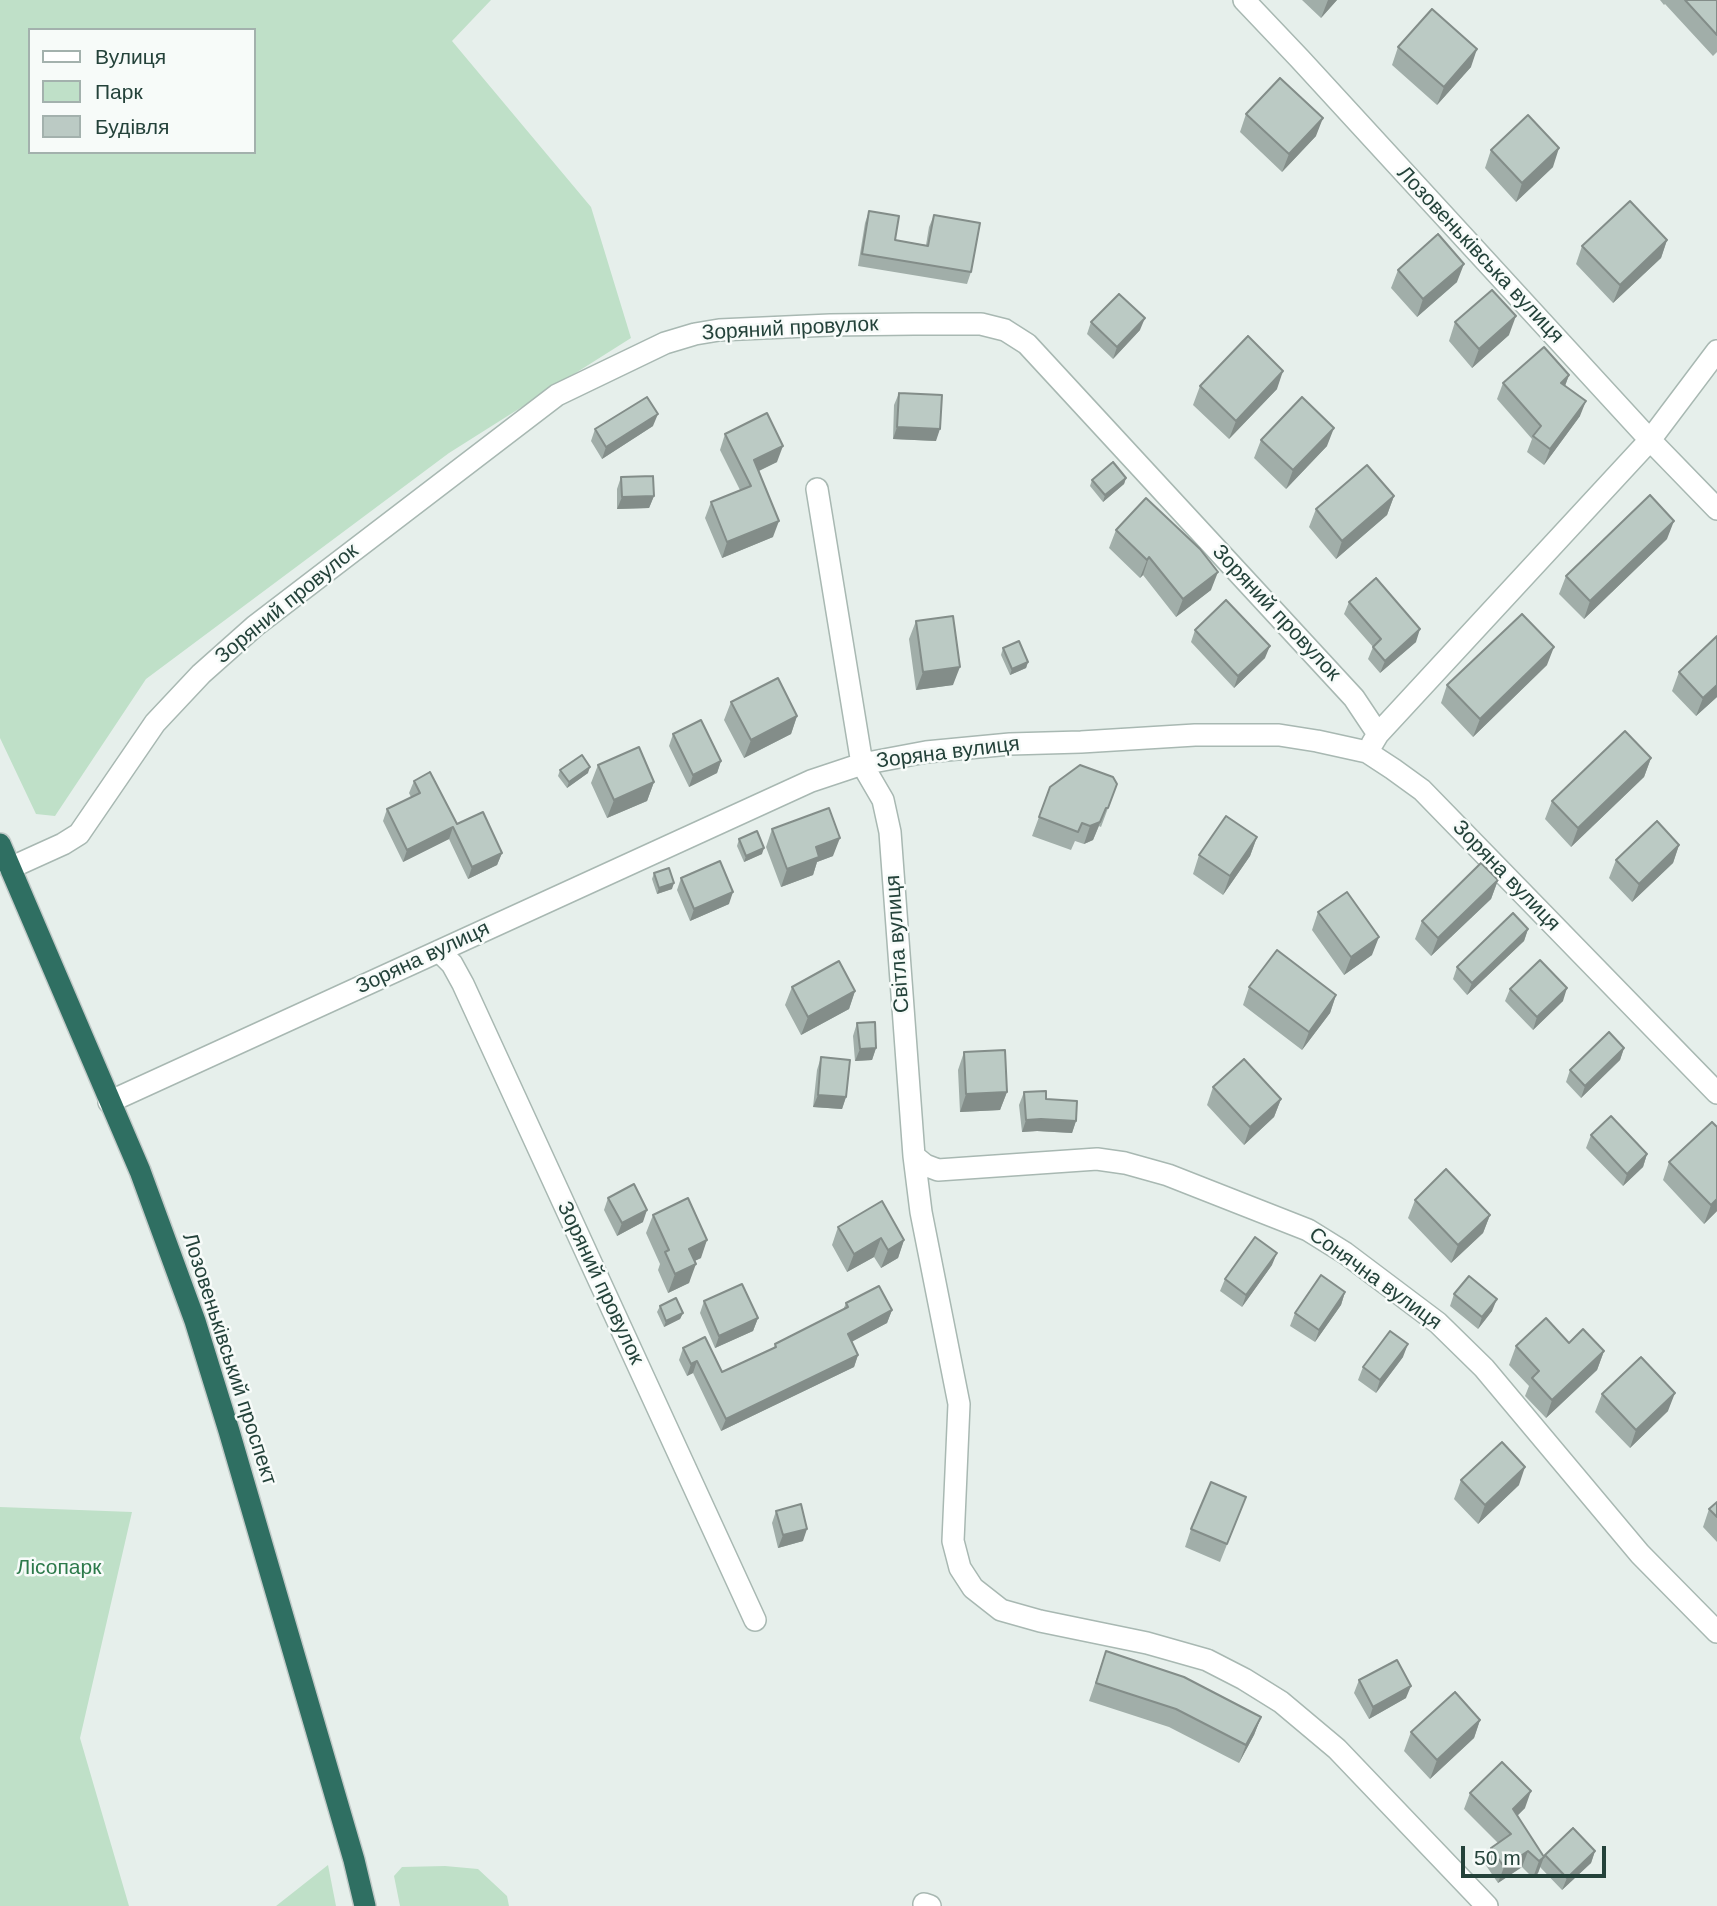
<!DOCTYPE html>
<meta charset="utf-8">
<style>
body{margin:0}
#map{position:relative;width:1717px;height:1906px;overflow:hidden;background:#e6efeb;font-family:Arial,sans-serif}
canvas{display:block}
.legend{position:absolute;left:28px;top:28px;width:228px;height:126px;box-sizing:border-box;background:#f7fbf9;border:2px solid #a3b1ad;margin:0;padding:9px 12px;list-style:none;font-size:21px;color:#24423a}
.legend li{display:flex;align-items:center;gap:14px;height:35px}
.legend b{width:35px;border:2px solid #a3b1ad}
.scale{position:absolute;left:1461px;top:1846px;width:145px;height:32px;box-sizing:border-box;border:4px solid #24423a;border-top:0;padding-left:9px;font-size:21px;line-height:24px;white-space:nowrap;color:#24423a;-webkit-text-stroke:5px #f7fbf9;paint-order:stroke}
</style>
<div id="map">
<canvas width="1717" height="1906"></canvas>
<ul class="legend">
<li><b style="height:9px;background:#fff"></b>Вулиця</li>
<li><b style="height:19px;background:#bfe0c8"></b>Парк</li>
<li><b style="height:19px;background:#bbcac4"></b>Будівля</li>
</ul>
<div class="scale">50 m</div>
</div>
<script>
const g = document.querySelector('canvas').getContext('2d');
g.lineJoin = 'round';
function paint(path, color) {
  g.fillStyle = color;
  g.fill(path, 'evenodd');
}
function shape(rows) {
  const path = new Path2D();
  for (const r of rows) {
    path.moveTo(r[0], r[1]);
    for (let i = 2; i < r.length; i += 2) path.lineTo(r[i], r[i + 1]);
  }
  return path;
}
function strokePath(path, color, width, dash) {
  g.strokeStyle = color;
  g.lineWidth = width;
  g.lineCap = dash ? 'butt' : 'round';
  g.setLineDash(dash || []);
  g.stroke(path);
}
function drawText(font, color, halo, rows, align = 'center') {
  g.font = font + ' Arial,sans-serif';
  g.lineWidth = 5;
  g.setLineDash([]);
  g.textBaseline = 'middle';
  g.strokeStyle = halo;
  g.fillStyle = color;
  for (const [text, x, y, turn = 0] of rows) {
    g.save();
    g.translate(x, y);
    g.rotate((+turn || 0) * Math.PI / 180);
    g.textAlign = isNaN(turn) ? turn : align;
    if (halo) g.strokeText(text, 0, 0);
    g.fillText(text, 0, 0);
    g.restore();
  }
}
const green = shape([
 [0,0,491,0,452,41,591,207,631,338,449,453,146,679,55,816,36,814,0,738],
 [30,30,254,30,254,152,30,152],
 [0,1507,132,1512,80,1738,129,1906,0,1906],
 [328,1865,336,1906,276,1906],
 [445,1866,478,1869,507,1896,509,1906,400,1906,394,1876,402,1867]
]);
const street = shape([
 [1244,0,1300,59,1650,440,1717,509],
 [817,489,862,764,883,800,890,832,914,1156,921,1212,959,1404,953,1541,960,1568,973,1588,1001,1610,1040,1621,1147,1643,1207,1660,1244,1679,1281,1702,1337,1749,1487,1906],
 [1372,744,1378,734,1650,440,1717,351],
 [10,868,63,844,79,834,155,723,201,674,255,626,557,395,665,343,695,334,719,330,830,325,914,324,981,324,1005,330,1027,344,1354,698,1378,734],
 [439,951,452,964,463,984,755,1620],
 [109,1102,811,781,862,764,926,752,1010,744,1081,742,1195,735,1279,735,1317,741,1367,752,1393,769,1422,790,1717,1093],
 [914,1156,925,1165,938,1170,1097,1159,1125,1163,1168,1175,1308,1230,1345,1253,1438,1323,1484,1368,1640,1554,1717,1632],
 [924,1904,930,1906]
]);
const highway = shape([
 [0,844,140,1171,195,1321,229,1431,354,1860,365,1906]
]);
const wall = shape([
 [1302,0,1337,0,1321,18],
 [1660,0,1717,0,1717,52,1713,56,1665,4,1664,5],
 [1398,47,1471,67,1437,105,1392,65],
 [1246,114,1316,136,1282,172,1240,132],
 [1491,150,1553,167,1516,202,1485,168],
 [869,211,895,240,926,245,929,227,934,215,971,272,967,284,858,266,865,223],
 [1667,240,1661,258,1613,303,1576,264,1582,246],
 [1398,270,1457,282,1417,317,1391,288],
 [1091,322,1140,330,1113,359,1087,334],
 [1455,322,1509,335,1472,368,1449,341],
 [1569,375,1565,386,1580,416,1544,465,1527,452,1532,439,1497,399,1503,383],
 [1200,386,1277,389,1229,439,1193,405],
 [899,393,936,441,893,439,894,405],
 [653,426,602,459,591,441,595,429],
 [725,434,777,462,759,471,773,537,722,558,705,518,711,502,740,490,720,450],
 [1261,440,1327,446,1286,489,1254,458],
 [621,477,654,496,649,508,617,509,617,489],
 [1126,478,1124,484,1103,502,1090,486,1092,480],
 [1394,496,1387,515,1336,559,1309,527,1316,509],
 [1116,530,1211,590,1176,617,1143,575,1140,578,1109,548],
 [1667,539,1584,619,1559,594,1566,576],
 [1349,602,1416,642,1380,673,1368,659,1373,647,1344,614],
 [916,621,953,685,916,690,909,639],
 [1195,630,1265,658,1234,688,1191,642],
 [1003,648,1028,662,1026,668,1010,675,1001,655],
 [1547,665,1473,737,1441,703,1447,685],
 [1679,672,1717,697,1696,716,1672,691],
 [731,702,797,716,791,734,744,758,724,720],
 [673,734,721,761,717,773,689,787,669,746],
 [1651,758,1644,777,1571,847,1545,819,1552,801],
 [598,765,654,782,647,801,607,818,591,783],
 [560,770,588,773,567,788,558,776],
 [414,781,457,824,502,853,497,865,468,879,449,839,403,862,383,821,387,809,411,797,409,793],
 [1117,784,1101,827,1099,826,1093,840,1084,844,1075,841,1071,850,1032,836,1050,787],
 [772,829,833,856,817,862,813,875,781,887,766,847],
 [1257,837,1250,856,1223,895,1193,874,1199,855],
 [739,839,762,854,744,862,737,846],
 [1679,845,1673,863,1632,902,1609,878,1616,860],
 [654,873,672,889,657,894,652,879],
 [681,878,729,904,690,921,677,890],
 [1498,880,1491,899,1431,956,1415,939,1422,921],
 [1318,912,1372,955,1344,975,1312,930],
 [1528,929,1524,941,1467,995,1453,979,1457,967],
 [792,987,855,991,849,1009,801,1035,785,1005],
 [1249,987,1336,995,1330,1013,1302,1050,1243,1005],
 [1510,989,1563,1001,1533,1030,1505,1001],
 [857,1023,876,1048,872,1060,855,1061,853,1036],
 [1624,1048,1620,1060,1581,1098,1566,1082,1570,1070],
 [964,1052,1007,1092,1000,1110,960,1112,958,1070],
 [821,1057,846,1097,842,1109,813,1107,817,1070],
 [1213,1087,1281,1099,1274,1117,1244,1145,1207,1105],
 [1024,1092,1046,1099,1076,1121,1072,1133,1037,1131,1022,1132,1019,1105],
 [1717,1127,1717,1211,1704,1224,1663,1180,1669,1162],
 [1591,1135,1647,1154,1643,1167,1623,1186,1586,1148],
 [608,1198,643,1222,617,1236,604,1210],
 [1415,1200,1490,1215,1483,1233,1451,1263,1408,1218],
 [653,1215,701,1258,694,1261,689,1283,668,1293,658,1270,660,1264,646,1233],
 [838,1227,904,1240,898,1258,881,1268,874,1257,847,1272,832,1245],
 [1272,1265,1242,1307,1220,1291,1225,1279],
 [1345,1292,1341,1305,1315,1342,1290,1326,1295,1313],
 [1454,1294,1492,1311,1478,1329,1450,1306],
 [704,1301,758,1318,753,1331,715,1348,700,1313],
 [846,1303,892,1310,887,1323,852,1341,858,1355,854,1367,721,1431,693,1373,687,1376,679,1360,683,1348,722,1372,774,1348,775,1344,843,1310],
 [660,1306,683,1313,680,1319,664,1327,657,1312],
 [1569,1343,1604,1351,1597,1370,1546,1418,1525,1396,1529,1386,1509,1365,1516,1346],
 [1403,1357,1376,1393,1358,1380,1363,1367],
 [1602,1394,1668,1411,1630,1448,1595,1412],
 [1461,1480,1519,1485,1478,1524,1454,1499],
 [1246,1497,1220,1562,1185,1547,1191,1529],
 [1717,1502,1717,1542,1703,1527,1709,1509],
 [776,1511,803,1541,778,1548,772,1523],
 [1106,1651,1261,1717,1254,1735,1239,1763,1169,1727,1089,1701],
 [1359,1680,1406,1698,1369,1719,1354,1693],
 [1480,1720,1474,1738,1430,1779,1404,1751,1411,1732],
 [1470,1793,1525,1808,1517,1816,1544,1857,1545,1855,1595,1851,1591,1863,1562,1890,1540,1867,1538,1873,1533,1878,1522,1867,1498,1883,1485,1864,1491,1848,1498,1843,1464,1809]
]);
const shadedWall = shape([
 [1328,0,1337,0,1321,18],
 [1477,49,1471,67,1437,105,1444,87],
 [1323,118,1316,136,1282,172,1289,154],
 [1559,148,1553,167,1516,202,1522,183],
 [1667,240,1661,258,1613,303,1620,285],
 [1464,264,1457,282,1417,317,1423,299],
 [1516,316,1509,335,1472,368,1479,349],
 [1145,318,1140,330,1113,359,1117,347],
 [1283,371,1277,389,1229,439,1236,421],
 [1569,375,1563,391,1561,383],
 [1586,401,1580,416,1544,465,1550,449],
 [658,414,653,426,602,459,606,447],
 [897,427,940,429,936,441,893,439],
 [1334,428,1327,446,1286,489,1293,470],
 [783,446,777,462,748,476,754,460],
 [1126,478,1124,484,1103,502,1105,495],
 [654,496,649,508,617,509,622,497],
 [1394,496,1387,515,1336,559,1342,541],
 [779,521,773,537,722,558,727,542],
 [1674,521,1667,539,1584,619,1590,601],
 [1149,557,1143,575,1140,578,1147,560],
 [1218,572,1211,590,1176,617,1183,599],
 [1420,629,1416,642,1380,673,1385,661],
 [1270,646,1265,658,1234,688,1238,676],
 [1554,647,1547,665,1473,737,1480,719],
 [1028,662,1026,668,1010,675,1012,669],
 [960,667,953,685,916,690,923,672],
 [1717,685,1717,697,1696,716,1703,698],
 [797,716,791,734,744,758,751,740],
 [1651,758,1644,777,1571,847,1578,828],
 [721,761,717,773,689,787,693,775],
 [590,767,588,773,567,788,569,782],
 [654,782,647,801,607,818,614,800],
 [1106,808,1093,840,1084,844,1090,826],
 [453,827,449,839,403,862,407,850],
 [1257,837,1250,856,1223,895,1230,876],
 [840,838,833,856,817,862,813,875,781,887,787,869,816,847],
 [1679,845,1673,863,1632,902,1639,884],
 [764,848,762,854,744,862,746,856],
 [502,853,497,865,468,879,472,867],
 [1498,880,1491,899,1431,956,1438,938],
 [674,883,672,889,657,894,659,888],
 [733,892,729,904,690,921,694,909],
 [1528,929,1524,941,1467,995,1472,983],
 [1379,937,1372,955,1344,975,1351,957],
 [1567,988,1563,1001,1533,1030,1537,1017],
 [855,991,849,1009,801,1035,808,1017],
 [1336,995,1330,1013,1302,1050,1309,1032],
 [876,1048,872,1060,855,1061,860,1049],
 [1624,1048,1620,1060,1581,1098,1585,1086],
 [1007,1092,1000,1110,960,1112,966,1094],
 [818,1095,846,1097,842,1109,813,1107],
 [1281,1099,1274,1117,1244,1145,1250,1127],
 [1041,1119,1076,1121,1072,1133,1037,1131,1022,1132,1026,1120],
 [1647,1154,1643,1167,1623,1186,1627,1174],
 [1717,1199,1717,1211,1704,1224,1711,1205],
 [647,1210,643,1222,617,1236,622,1223],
 [1490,1215,1483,1233,1451,1263,1458,1245],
 [881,1238,874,1257,847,1272,854,1254],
 [707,1240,701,1258,682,1267,689,1249],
 [904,1240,898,1258,881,1268,888,1250],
 [1277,1253,1272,1265,1242,1307,1246,1295],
 [696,1264,689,1283,668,1293,675,1274],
 [1345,1292,1341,1305,1315,1342,1319,1330],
 [1497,1299,1492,1311,1478,1329,1482,1317],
 [892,1310,887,1323,844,1346,848,1334],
 [683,1313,680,1319,664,1327,666,1321],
 [758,1318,753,1331,715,1348,719,1336],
 [1408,1344,1403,1357,1376,1393,1380,1380],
 [1604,1351,1597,1370,1546,1418,1552,1400],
 [858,1355,854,1367,721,1431,726,1419],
 [697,1361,693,1373,687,1376,691,1364],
 [1675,1393,1668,1411,1630,1448,1636,1430],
 [1525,1467,1519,1485,1478,1524,1485,1505],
 [807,1529,803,1541,778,1548,783,1535],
 [1411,1686,1406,1698,1369,1719,1373,1707],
 [1261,1717,1254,1735,1239,1763,1246,1745],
 [1480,1720,1474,1738,1430,1779,1437,1760],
 [1531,1791,1525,1808,1507,1826,1513,1809],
 [1528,1851,1522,1867,1498,1883,1504,1867],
 [1595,1851,1591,1863,1562,1890,1567,1878],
 [1544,1857,1538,1873,1533,1878,1539,1861]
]);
const building = shape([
 [1685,0,1717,0,1717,35,1685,0],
 [1432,9,1477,49,1444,87,1398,47,1432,9],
 [1280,78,1323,118,1289,154,1246,114,1280,78],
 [1528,115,1559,148,1522,183,1491,150,1528,115],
 [1630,201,1667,240,1620,285,1582,246,1630,201],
 [869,211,899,216,895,240,928,246,934,215,980,223,971,272,862,254,869,211],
 [1438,234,1464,264,1423,299,1398,270,1438,234],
 [1492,290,1516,316,1479,349,1455,322,1492,290],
 [1119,294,1145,318,1117,347,1091,322,1119,294],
 [1248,336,1283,371,1236,421,1200,386,1248,336],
 [1544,347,1569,375,1561,383,1586,401,1550,449,1533,436,1541,426,1503,383,1544,347],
 [899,393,942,395,940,429,897,427,899,393],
 [647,397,658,414,606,447,595,429,647,397],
 [1302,397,1334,428,1293,470,1261,440,1302,397],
 [767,413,783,446,754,460,779,521,727,542,711,502,751,486,725,434,767,413],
 [1113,462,1126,478,1105,495,1092,480,1113,462],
 [1367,465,1394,496,1342,541,1316,509,1367,465],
 [653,476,654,496,622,497,621,477,653,476],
 [1650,495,1674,521,1590,601,1566,576,1650,495],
 [1146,498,1200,549,1218,572,1183,599,1149,557,1147,560,1116,530,1146,498],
 [1376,578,1420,629,1385,661,1373,647,1381,639,1349,602,1376,578],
 [1226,600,1270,646,1238,676,1195,630,1226,600],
 [1522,614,1554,647,1480,719,1447,685,1522,614],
 [953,616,960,667,923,672,916,621,953,616],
 [1717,636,1717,685,1703,698,1679,672,1717,636],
 [1019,641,1028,662,1012,669,1003,648,1019,641],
 [778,678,797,716,751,740,731,702,778,678],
 [701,720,721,761,693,775,673,734,701,720],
 [1625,731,1651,758,1578,828,1552,801,1625,731],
 [639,747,654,782,614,800,598,765,639,747],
 [582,755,590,767,569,782,560,770,582,755],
 [1080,765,1113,777,1117,784,1108,808,1106,808,1100,822,1090,826,1082,823,1078,832,1039,817,1050,787,1080,765],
 [430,772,457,824,483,812,502,853,472,867,453,827,407,850,387,809,420,793,414,781,430,772],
 [829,808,840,838,816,847,819,857,787,869,772,829,829,808],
 [1226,816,1257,837,1230,876,1199,855,1226,816],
 [1657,821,1679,845,1639,884,1616,860,1657,821],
 [757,831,764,848,746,856,739,839,757,831],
 [720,861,733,892,694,909,681,878,720,861],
 [1481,863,1498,880,1438,938,1422,921,1481,863],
 [669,868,674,883,659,888,654,873,669,868],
 [1347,892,1379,937,1351,957,1318,912,1347,892],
 [1513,913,1528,929,1472,983,1457,967,1513,913],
 [1277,950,1336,995,1309,1032,1249,987,1277,950],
 [1540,960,1567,988,1537,1017,1510,989,1540,960],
 [839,961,855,991,808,1017,792,987,839,961],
 [875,1022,876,1048,860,1049,857,1023,875,1022],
 [1609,1032,1624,1048,1585,1086,1570,1070,1609,1032],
 [1005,1050,1007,1092,966,1094,964,1052,1005,1050],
 [821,1057,850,1060,846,1097,818,1095,821,1057],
 [1244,1059,1281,1099,1250,1127,1213,1087,1244,1059],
 [1046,1091,1046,1099,1077,1101,1076,1121,1041,1119,1026,1120,1024,1092,1046,1091],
 [1611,1116,1647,1154,1627,1174,1591,1135,1611,1116],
 [1712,1122,1717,1127,1717,1199,1711,1205,1669,1162,1712,1122],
 [1446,1169,1490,1215,1458,1245,1415,1200,1446,1169],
 [634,1184,647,1210,622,1223,608,1198,634,1184],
 [688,1198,707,1240,689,1249,696,1264,675,1274,665,1252,669,1250,653,1215,688,1198],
 [882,1201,904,1240,888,1250,881,1238,854,1254,838,1227,882,1201],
 [1255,1237,1277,1253,1246,1295,1225,1279,1255,1237],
 [1321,1275,1345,1292,1319,1330,1295,1313,1321,1275],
 [1469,1276,1497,1299,1482,1317,1454,1294,1469,1276],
 [742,1284,758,1318,719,1336,704,1301,742,1284],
 [879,1286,892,1310,848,1334,858,1355,726,1419,697,1361,691,1364,683,1348,705,1337,722,1372,776,1347,775,1344,848,1307,846,1303,879,1286],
 [676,1298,683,1313,666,1321,660,1306,676,1298],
 [1546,1318,1569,1343,1583,1329,1604,1351,1552,1400,1532,1378,1539,1371,1516,1346,1546,1318],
 [1390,1331,1408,1344,1380,1380,1363,1367,1390,1331],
 [1641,1357,1675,1393,1636,1430,1602,1394,1641,1357],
 [1502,1442,1525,1467,1485,1505,1461,1480,1502,1442],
 [1211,1482,1246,1497,1227,1544,1191,1529,1211,1482],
 [1717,1502,1717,1517,1709,1509,1717,1502],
 [801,1504,807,1529,783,1535,776,1511,801,1504],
 [1106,1651,1184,1677,1261,1717,1246,1745,1176,1709,1096,1683,1106,1651],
 [1397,1660,1411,1686,1373,1707,1359,1680,1397,1660],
 [1455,1692,1480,1720,1437,1760,1411,1732,1455,1692],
 [1502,1762,1531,1791,1513,1809,1544,1857,1539,1861,1528,1851,1504,1867,1491,1848,1511,1834,1470,1793,1502,1762],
 [1573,1828,1595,1851,1567,1878,1545,1855,1573,1828]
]);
const streetNames = [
 ["Лозовеньківська вулиця",1480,255,47],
 ["Зоряний провулок",790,329,-3],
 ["Зоряний провулок",287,604,-39],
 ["Зоряний провулок",1276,613,47],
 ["Зоряна вулиця",948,753,-7],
 ["Зоряна вулиця",1506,876,46],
 ["Світла вулиця",898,944,-94],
 ["Зоряна вулиця",423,958,-25],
 ["Сонячна вулиця",1375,1279,36],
 ["Зоряний провулок",600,1283,65],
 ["Лозовеньківський проспект",229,1359,72]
];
const parkNames = [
 ["Лісопарк",59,1568]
];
paint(green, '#bfe0c8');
strokePath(street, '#a8b8b2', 24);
strokePath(highway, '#c2cac8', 24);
strokePath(street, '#fff', 21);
strokePath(highway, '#2f6f62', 21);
paint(wall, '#a1aea9');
paint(shadedWall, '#838d89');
paint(building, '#bbcac4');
strokePath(building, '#838d89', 2);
drawText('21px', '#24423a', '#f7fbf9', streetNames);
drawText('21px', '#2d7a4b', '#f7fbf9', parkNames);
</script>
